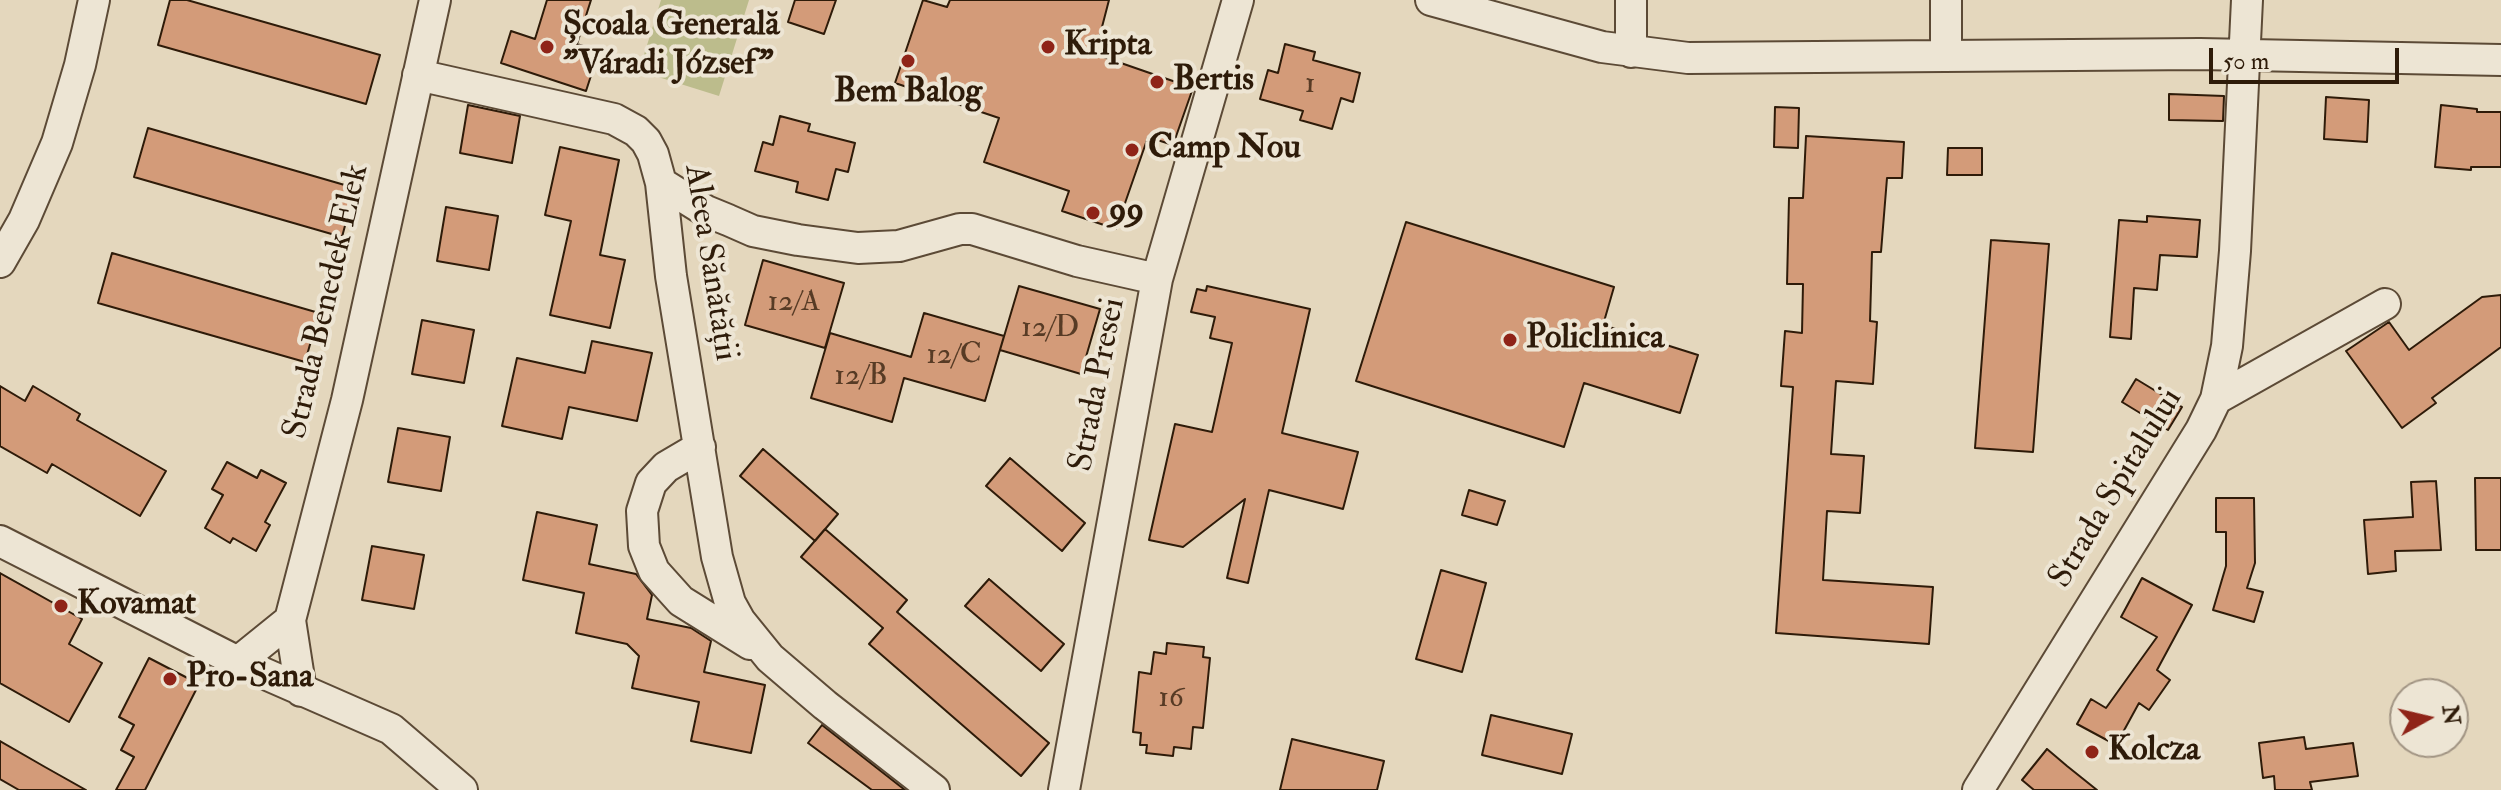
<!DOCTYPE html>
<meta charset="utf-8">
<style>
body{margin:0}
#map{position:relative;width:2501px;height:790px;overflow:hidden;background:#e4d7bd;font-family:"IM FELL Double Pica",serif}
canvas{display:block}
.north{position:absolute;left:2389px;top:678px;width:80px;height:80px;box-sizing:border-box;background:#ede5d4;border:2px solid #a19483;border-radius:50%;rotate:82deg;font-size:22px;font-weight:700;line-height:32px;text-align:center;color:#2e1b09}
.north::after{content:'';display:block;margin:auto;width:28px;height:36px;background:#8f2418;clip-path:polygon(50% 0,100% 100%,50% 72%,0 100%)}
.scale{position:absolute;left:2209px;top:48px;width:190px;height:36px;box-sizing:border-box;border:4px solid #2e1b09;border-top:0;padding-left:10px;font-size:24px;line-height:28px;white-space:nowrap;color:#2e1b09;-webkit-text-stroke:6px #ede5d4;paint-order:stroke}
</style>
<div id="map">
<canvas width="2501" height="790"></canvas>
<div class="north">N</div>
<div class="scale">50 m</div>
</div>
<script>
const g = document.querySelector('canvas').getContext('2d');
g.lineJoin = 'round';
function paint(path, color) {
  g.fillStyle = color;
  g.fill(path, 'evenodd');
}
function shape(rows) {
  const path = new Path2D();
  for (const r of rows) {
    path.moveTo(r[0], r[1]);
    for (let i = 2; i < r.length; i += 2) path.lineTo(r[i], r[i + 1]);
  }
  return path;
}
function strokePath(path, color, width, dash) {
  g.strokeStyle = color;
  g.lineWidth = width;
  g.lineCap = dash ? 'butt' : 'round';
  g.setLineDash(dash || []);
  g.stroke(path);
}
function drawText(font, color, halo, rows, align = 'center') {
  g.font = font + ' "IM FELL Double Pica",serif';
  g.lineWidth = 8;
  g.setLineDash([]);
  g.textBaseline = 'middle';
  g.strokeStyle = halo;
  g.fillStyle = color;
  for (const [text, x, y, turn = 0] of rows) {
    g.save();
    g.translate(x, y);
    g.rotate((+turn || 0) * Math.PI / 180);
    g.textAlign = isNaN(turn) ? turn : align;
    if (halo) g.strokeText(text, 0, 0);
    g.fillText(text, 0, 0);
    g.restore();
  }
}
const green = shape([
 [661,0,749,0,719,96,639,71]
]);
const building = shape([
 [170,0,187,0,380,55,366,104,158,45,170,0],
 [547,0,591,0,577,44,599,51,586,91,501,63,511,31,535,39,547,0],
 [795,0,836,0,824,34,788,22,795,0],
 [923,0,947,7,950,0,1109,0,1095,54,1193,88,1173,145,1148,137,1116,229,1062,211,1069,191,984,162,999,118,895,83,923,0],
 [1285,44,1315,52,1313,60,1360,73,1353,102,1341,98,1332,129,1300,120,1303,111,1260,99,1268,70,1278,73,1285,44],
 [2169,94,2224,96,2223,121,2169,120,2169,94],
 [2326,97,2369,100,2367,142,2324,139,2326,97],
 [468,105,520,116,512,163,460,153,468,105],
 [2441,105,2477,109,2477,112,2501,112,2501,167,2471,167,2471,170,2435,167,2441,105],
 [1775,107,1799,108,1798,148,1774,147,1775,107],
 [780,116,810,124,808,131,855,143,848,172,836,169,828,200,796,192,798,182,755,171,763,142,773,145,780,116],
 [148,128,355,188,342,237,134,177,148,128],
 [1806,136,1904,142,1902,178,1887,178,1881,252,1872,252,1870,321,1877,322,1873,384,1836,381,1831,454,1864,456,1860,513,1827,511,1823,580,1933,587,1929,644,1776,633,1793,387,1781,386,1785,331,1802,333,1803,284,1787,284,1789,198,1803,198,1806,136],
 [560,147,619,160,600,255,625,260,610,328,550,315,571,221,545,215,560,147],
 [1948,148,1982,148,1982,175,1947,175,1948,148],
 [446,207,498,216,489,270,437,261,446,207],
 [2147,216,2200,220,2197,257,2160,255,2157,290,2134,288,2131,339,2110,337,2119,220,2147,222,2147,216],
 [1406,222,1614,287,1603,325,1698,355,1680,413,1584,383,1564,447,1356,381,1406,222],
 [1991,240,2049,244,2033,452,1975,448,1991,240],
 [112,253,319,313,305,362,98,303,112,253],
 [763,260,844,283,825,348,745,325,763,260],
 [1019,286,1100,309,1081,374,1000,350,1019,286],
 [1207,286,1310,309,1282,433,1358,452,1343,509,1269,490,1248,583,1227,578,1245,499,1183,547,1149,540,1175,424,1212,432,1232,343,1210,338,1215,317,1191,312,1197,289,1206,291,1207,286],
 [2501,295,2501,347,2432,398,2436,403,2402,428,2346,351,2389,322,2409,350,2482,297,2501,295],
 [924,313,1004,336,985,401,904,378,892,422,811,398,830,333,911,357,924,313],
 [422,320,474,330,464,383,412,374,422,320],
 [592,341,652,353,637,421,569,407,562,439,502,426,517,358,585,373,592,341],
 [2136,379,2182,407,2168,430,2122,402,2136,379],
 [0,386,25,401,33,386,80,414,77,420,166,471,140,516,52,464,47,473,0,446,0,386],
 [398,428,450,437,441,491,388,482,398,428],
 [763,449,838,514,815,541,740,476,763,449],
 [1010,458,1085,523,1062,551,986,486,1010,458],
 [227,462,257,478,261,470,286,483,265,522,270,525,256,551,233,538,230,543,205,528,223,495,212,489,227,462],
 [2475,478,2501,478,2501,550,2476,550,2475,478],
 [2436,481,2441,550,2395,551,2396,571,2368,574,2364,520,2413,517,2411,482,2436,481],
 [1469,490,1505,501,1497,525,1462,515,1469,490],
 [2216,498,2254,498,2255,563,2247,588,2263,592,2254,622,2213,610,2226,566,2226,532,2216,532,2216,498],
 [537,512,597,525,589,564,636,574,652,595,647,619,691,628,711,641,704,672,765,685,751,753,691,741,699,702,632,688,639,656,627,644,576,633,584,593,523,580,537,512],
 [825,529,907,600,897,612,1049,743,1021,776,869,644,883,628,801,557,825,529],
 [372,546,424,555,414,609,362,600,372,546],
 [1441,570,1486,583,1462,672,1416,659,1441,570],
 [0,573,82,619,69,644,102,663,69,722,0,683,0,573],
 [2142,578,2192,605,2157,670,2170,680,2149,710,2139,703,2116,745,2077,724,2091,699,2106,708,2157,637,2121,617,2142,578],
 [989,579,1064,644,1041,671,965,606,989,579],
 [1167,643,1204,647,1203,657,1210,658,1203,728,1193,727,1191,749,1174,747,1173,756,1146,753,1147,745,1140,745,1141,733,1133,732,1139,672,1151,674,1154,652,1166,654,1167,643],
 [149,658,199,684,145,790,116,790,134,757,121,750,134,725,119,717,149,658],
 [1491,715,1572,734,1562,774,1482,755,1491,715],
 [822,725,905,790,872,790,808,743,822,725],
 [2304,737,2306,749,2353,743,2358,776,2310,782,2312,790,2275,790,2274,776,2263,778,2259,743,2304,737],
 [1292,739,1384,761,1377,790,1280,790,1292,739],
 [0,741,45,767,86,790,19,790,0,779,0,741],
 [2047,749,2067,766,2097,790,2034,790,2022,780,2047,749]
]);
const street = shape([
 [1431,0,1602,47,1688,58,2200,54,2501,60],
 [1631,52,1631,0],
 [1946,56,1946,0],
 [418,75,614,119,636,131,646,141,653,154,661,183,671,276,717,557,730,603,740,621,770,658,825,705,934,790],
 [661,183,706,211,728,220,753,231,798,240,858,248,899,246,960,229,972,229,1077,261,1157,279],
 [0,262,24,220,57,143,80,65,94,0],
 [2216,399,2385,304],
 [700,447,666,467,651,483,642,511,644,546,654,571,681,601,750,644],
 [0,541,238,662,391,729,462,790],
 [238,662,290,620],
 [301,691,290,620,347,400,435,0],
 [1064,790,1157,279,1238,0],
 [1978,790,2201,430,2216,399,2227,346,2235,251,2247,0]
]);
const markers = [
 [547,47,8,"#8f2418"],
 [1048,47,8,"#8f2418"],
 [908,61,8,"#8f2418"],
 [1157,82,8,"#8f2418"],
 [1132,150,8,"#8f2418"],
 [1093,213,8,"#8f2418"],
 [1510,340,8,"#8f2418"],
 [61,606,8,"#8f2418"],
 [170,679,8,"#8f2418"],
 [2092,752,8,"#8f2418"]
];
const numberNames = [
 ["1",1310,86],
 ["12/A",794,304],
 ["12/D",1050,330],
 ["12/C",954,357],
 ["12/B",861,378],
 ["16",1171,700]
];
const poiNames = [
 ["Școala Generală",563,27],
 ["\"Váradi József\"",563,66],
 ["Kripta",1064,47],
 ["Bertis",1173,82],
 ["Bem Balog",908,94,"center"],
 ["Camp Nou",1148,150],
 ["99",1109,213],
 ["Policlinica",1526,340],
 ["Kovamat",77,606],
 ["Pro-Sana",186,679],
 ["Kolcza",2108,752]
];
const streetNames = [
 ["Aleea Sănătății",709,263,81],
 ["Strada Benedek Elek",328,302,-77],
 ["Strada Presei",1099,385,-79],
 ["Strada Spitalului",2117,489,-59]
];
paint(green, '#bcbc8c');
paint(building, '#d39b79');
strokePath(building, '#2e1b09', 2);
strokePath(street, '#5c4a36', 34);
strokePath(street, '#ede5d4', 30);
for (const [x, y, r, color] of markers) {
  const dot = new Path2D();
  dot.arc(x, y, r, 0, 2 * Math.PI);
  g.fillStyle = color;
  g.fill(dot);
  strokePath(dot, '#ede5d4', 3);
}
drawText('30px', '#573b25', null, numberNames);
drawText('bold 34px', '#2e1b09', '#ede5d4', poiNames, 'left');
drawText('34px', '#2e1b09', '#ede5d4', streetNames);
</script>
